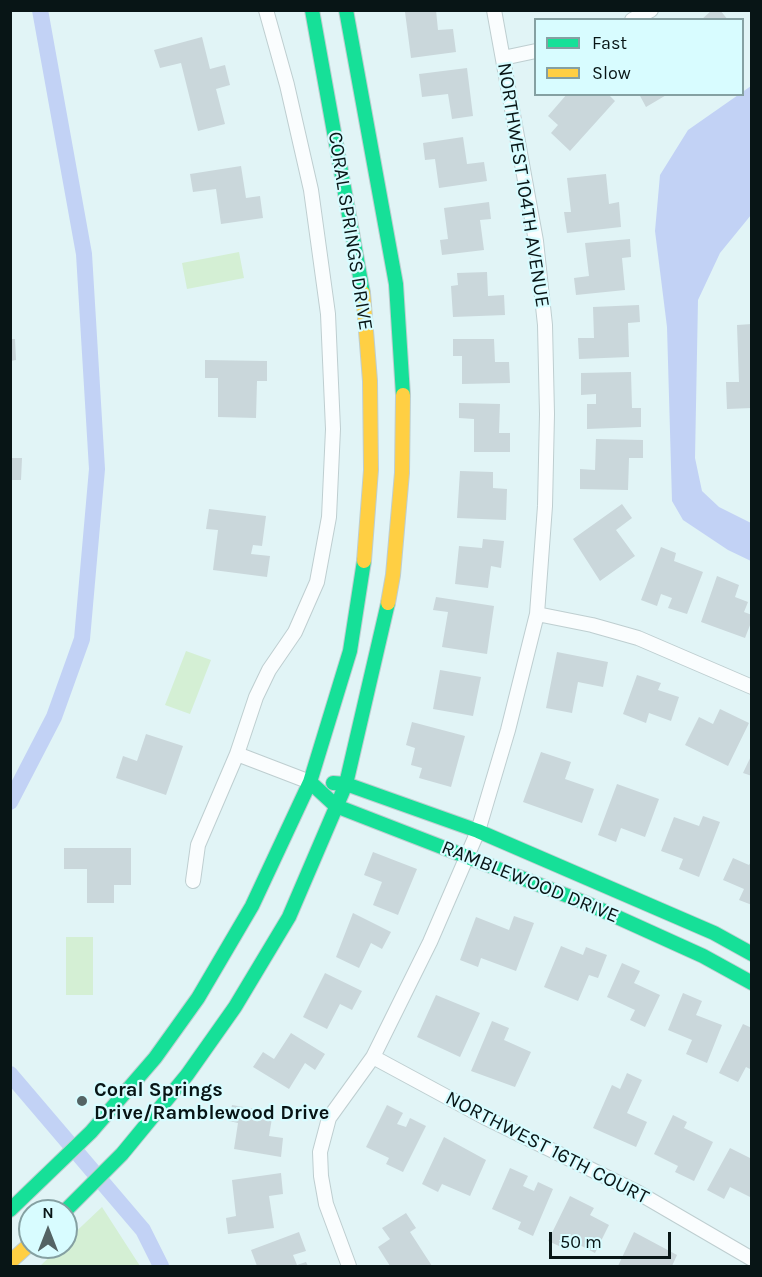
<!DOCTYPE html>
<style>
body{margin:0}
#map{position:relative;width:762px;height:1277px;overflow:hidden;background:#e1f4f6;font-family:Karla,sans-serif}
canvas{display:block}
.frame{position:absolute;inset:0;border:12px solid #081516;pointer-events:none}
.legend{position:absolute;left:534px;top:18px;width:210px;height:78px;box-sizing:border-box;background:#d8fcff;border:2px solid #85a0a2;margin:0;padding:8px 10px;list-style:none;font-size:18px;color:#081516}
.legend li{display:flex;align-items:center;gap:12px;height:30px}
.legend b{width:30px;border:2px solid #85a0a2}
.north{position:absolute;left:18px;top:1199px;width:60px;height:60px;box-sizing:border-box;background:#d8fcff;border:2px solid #85a0a2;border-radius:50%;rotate:0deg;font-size:16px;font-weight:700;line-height:24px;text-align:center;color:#081516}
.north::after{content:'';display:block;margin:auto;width:21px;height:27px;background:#546364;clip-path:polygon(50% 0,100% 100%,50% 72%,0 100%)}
.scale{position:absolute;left:549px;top:1232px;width:122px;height:27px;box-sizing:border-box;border:3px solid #081516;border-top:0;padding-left:8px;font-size:18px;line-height:21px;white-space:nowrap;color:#081516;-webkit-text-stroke:4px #d8fcff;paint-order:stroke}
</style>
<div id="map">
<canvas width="762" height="1277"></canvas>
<div class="frame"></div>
<ul class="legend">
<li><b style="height:8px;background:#16e098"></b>Fast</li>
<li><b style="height:8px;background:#ffcf43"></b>Slow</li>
</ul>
<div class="north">N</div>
<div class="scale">50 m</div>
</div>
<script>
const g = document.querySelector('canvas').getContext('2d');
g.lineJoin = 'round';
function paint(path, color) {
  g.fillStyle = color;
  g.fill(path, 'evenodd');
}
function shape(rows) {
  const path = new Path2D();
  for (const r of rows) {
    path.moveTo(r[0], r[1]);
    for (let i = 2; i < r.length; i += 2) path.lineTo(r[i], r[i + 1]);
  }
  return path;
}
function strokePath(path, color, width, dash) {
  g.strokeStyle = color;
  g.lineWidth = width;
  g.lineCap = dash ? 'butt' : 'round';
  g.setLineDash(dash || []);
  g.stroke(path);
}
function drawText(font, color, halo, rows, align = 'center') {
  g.font = font + ' Karla,sans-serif';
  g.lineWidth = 4.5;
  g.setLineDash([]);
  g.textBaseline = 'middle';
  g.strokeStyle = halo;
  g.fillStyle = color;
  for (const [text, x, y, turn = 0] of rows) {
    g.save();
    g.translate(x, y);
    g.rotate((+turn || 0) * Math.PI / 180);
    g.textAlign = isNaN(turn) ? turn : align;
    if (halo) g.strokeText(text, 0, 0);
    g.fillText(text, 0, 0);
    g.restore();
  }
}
const green = shape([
 [239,252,244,278,187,289,182,263],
 [186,651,211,660,190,714,165,705],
 [66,937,93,937,93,995,66,995],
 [102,1207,140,1266,40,1266,60,1247,66,1247,66,1241]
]);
const water = shape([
 [751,86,751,215,720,253,698,300,695,458,702,491,719,507,751,523,751,561,728,550,683,520,672,501,667,327,655,231,660,175,688,130]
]);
const canal = shape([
 [10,802,54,717,82,639,97,469,84,254,40,10],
 [10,1074,143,1230,161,1266]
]);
const building = shape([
 [418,10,436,10,438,30,453,29,456,52,411,58,405,12],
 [712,10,720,10,728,20,701,20],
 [202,37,210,69,225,65,230,85,216,89,225,124,198,131,181,63,160,68,154,50],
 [467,68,473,116,452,119,448,94,422,97,419,74],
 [567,94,608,94,615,101,570,151,551,133,558,125,548,116],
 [639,94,668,94,646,107],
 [463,137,467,164,484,162,487,181,439,188,435,159,425,160,423,143],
 [241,166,246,198,260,196,263,218,221,224,216,189,193,192,190,174],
 [606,174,609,204,619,202,621,227,567,233,564,212,571,212,567,178],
 [489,202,491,219,480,220,484,250,442,255,440,240,448,239,444,208],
 [630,239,631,257,622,258,625,290,576,295,574,278,589,276,585,243],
 [487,272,488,296,504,295,505,315,453,317,451,286,458,285,457,273],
 [639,305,640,322,628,323,629,357,579,359,578,338,594,338,593,307],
 [752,324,752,408,727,409,726,382,739,382,737,325],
 [10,339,15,339,16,360,10,361],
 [453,339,494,339,495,362,509,362,510,383,462,384,462,356,453,356],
 [205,360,267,361,267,381,257,381,256,418,218,417,218,378,205,378],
 [631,372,632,408,641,408,641,427,587,429,587,404,596,404,596,394,581,395,581,373],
 [459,403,500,404,499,433,510,433,510,452,474,452,474,419,459,418],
 [596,439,643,440,643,458,629,458,628,490,580,489,580,469,595,470],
 [10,458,22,458,21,480,10,480],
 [460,471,493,472,493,488,507,489,506,520,457,518],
 [622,504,632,518,616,530,635,556,600,581,573,539],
 [209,509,266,516,262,546,253,545,251,554,270,556,267,577,213,570,218,530,206,529],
 [483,539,504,541,501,568,491,566,488,588,455,584,459,546,482,548],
 [661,547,676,553,674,561,703,572,687,614,668,608,672,598,661,594,657,606,641,600],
 [717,576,739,585,735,597,748,602,744,612,752,615,752,620,745,638,701,622],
 [436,597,494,606,487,654,442,647,448,612,433,610],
 [557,652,608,662,603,687,578,682,572,713,546,708],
 [440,670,481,677,473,716,433,709],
 [637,675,661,683,658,690,679,697,671,721,649,713,646,723,623,714],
 [720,709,749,723,728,766,685,745,699,717,713,724],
 [412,722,465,736,451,787,419,778,422,768,411,765,415,748,406,745],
 [146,734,183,746,166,795,116,778,123,756,137,761],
 [541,752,571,762,565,779,594,789,582,823,523,802],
 [752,754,752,776,743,773],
 [617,784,659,799,645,837,621,828,616,842,598,835],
 [703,816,720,822,699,877,679,869,683,859,661,851,674,817,699,826],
 [64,848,131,848,131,885,114,885,114,903,87,903,87,869,64,869],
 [373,852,417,869,398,915,373,905,382,882,364,875],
 [733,858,749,865,752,860,752,905,739,900,744,889,723,880],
 [353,913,391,932,382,949,371,943,359,968,336,957],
 [514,916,534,923,516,971,481,958,478,967,460,960,476,917,509,930],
 [561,946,583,955,586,947,607,955,598,978,589,975,578,1001,544,987],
 [622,963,640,971,634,983,660,995,645,1027,630,1020,635,1010,607,997],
 [325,973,362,991,352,1010,340,1004,327,1029,303,1017],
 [683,993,702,1001,696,1015,722,1025,707,1063,686,1054,692,1040,668,1030],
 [436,995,480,1013,460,1057,417,1037],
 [492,1021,509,1028,504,1040,531,1052,515,1087,471,1071],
 [743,1024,752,1028,752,1070,746,1067,738,1082,719,1073],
 [291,1033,325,1054,315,1070,305,1063,289,1089,253,1067,263,1052,274,1059],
 [627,1073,642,1080,627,1113,647,1122,636,1147,593,1128,612,1085,620,1089],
 [232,1105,273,1112,269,1136,283,1138,281,1157,234,1149,238,1123,229,1121],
 [387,1105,403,1113,397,1124,406,1127,410,1118,426,1126,403,1172,386,1164,389,1158,366,1147],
 [673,1115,687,1122,684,1128,713,1142,694,1181,675,1172,678,1166,654,1154],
 [444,1137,486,1160,470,1196,442,1184,438,1192,422,1184],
 [730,1148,752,1159,752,1198,730,1187,724,1199,707,1190],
 [510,1168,528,1176,523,1186,534,1191,538,1182,553,1189,533,1236,518,1229,521,1222,492,1209],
 [281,1173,283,1194,269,1196,274,1228,228,1234,226,1218,236,1216,232,1180],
 [570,1196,594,1208,590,1215,609,1225,595,1253,572,1241,568,1250,548,1241],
 [406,1213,416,1228,410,1232,432,1266,390,1266,378,1247,390,1239,382,1228],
 [299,1232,306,1251,293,1255,297,1265,306,1262,308,1266,257,1266,251,1250],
 [634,1232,677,1255,672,1266,618,1266]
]);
const street = shape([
 [632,20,651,10],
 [503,58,536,51],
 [537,614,592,625,638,638,752,687],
 [237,754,310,782],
 [193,881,198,845,237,754,256,697,269,670,295,632,317,582,329,517,333,429,328,314,311,190,287,85,266,10],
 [373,1057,484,1117,637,1192,752,1259],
 [349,1266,326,1204,321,1176,320,1152,329,1118,373,1057,430,942,478,831,508,730,537,614,545,506,547,414,545,325,536,241,494,10]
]);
const fast = shape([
 [312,10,363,293],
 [346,10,396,284,403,395],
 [310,782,336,806,586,903,703,956,752,983],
 [333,783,346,784,478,831,714,933,752,954],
 [10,1210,91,1132,155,1058,198,998,252,906,310,782,350,651,364,561],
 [65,1211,122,1154,187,1075,235,1007,289,917,346,784,388,603]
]);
const slow = shape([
 [363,293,370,381,371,470,364,561],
 [388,603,393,575,402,473,403,395],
 [10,1262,30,1244]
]);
const markers = [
 [82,1101,6,"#546364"]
];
const streetNames = [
 ["NORTHWEST 104TH AVENUE",523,185,81],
 ["CORAL SPRINGS DRIVE",350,231,81],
 ["RAMBLEWOOD DRIVE",530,882,22],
 ["NORTHWEST 16TH COURT",547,1148,27]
];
const poiNames = [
 ["Coral Springs",94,1090],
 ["Drive/Ramblewood Drive",94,1113]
];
paint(green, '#d4efd4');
paint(water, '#c2d2f5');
strokePath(canal, '#c2d2f5', 16);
paint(building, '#cad7db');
strokePath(street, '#beced0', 16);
strokePath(fast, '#beced0', 16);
strokePath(slow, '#beced0', 16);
strokePath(street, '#fafdfe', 14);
strokePath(fast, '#16e098', 14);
strokePath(slow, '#ffcf43', 14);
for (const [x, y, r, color] of markers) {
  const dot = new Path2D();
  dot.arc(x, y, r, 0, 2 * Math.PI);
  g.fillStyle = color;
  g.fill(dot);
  strokePath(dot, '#d8fcff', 2);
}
drawText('20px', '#081516', '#d8fcff', streetNames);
drawText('bold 20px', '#081516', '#d8fcff', poiNames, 'left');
</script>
